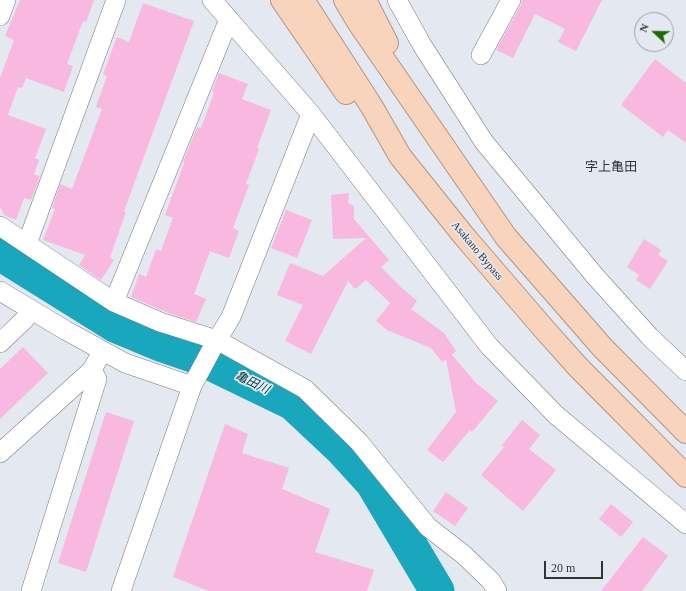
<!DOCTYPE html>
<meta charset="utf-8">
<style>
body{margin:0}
#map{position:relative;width:686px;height:591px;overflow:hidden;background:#e3e8f1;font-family:"Times New Roman",serif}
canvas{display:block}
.north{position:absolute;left:634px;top:12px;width:40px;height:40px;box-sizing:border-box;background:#e3e8f1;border:1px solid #9ca0a7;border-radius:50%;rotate:292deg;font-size:11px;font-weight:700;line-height:16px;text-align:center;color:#323438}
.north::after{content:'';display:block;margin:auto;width:14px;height:18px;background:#1e6a08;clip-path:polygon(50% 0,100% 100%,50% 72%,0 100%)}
.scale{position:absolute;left:544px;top:561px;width:59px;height:18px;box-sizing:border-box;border:2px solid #323438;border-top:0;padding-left:5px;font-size:12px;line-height:14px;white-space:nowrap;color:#323438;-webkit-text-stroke:3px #e3e8f1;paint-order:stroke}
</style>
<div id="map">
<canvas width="686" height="591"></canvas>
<div class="north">N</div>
<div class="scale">20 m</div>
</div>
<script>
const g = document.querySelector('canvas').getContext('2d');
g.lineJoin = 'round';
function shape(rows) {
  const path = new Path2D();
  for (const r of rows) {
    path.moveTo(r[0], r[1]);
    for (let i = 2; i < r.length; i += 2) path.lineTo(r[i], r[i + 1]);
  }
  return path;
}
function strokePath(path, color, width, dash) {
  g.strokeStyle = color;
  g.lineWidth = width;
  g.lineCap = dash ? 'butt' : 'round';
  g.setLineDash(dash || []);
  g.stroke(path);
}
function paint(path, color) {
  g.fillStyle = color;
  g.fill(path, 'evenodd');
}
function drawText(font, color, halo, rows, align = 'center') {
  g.font = font + ' "Times New Roman","Noto Sans JP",serif';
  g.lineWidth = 3.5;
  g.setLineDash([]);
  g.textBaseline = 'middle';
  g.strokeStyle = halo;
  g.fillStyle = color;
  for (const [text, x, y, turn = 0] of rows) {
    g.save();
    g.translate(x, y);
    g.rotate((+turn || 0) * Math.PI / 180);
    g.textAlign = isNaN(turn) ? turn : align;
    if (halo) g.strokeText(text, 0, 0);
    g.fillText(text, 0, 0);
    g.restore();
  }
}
const river = shape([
 [0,253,115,325,163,345,198,357,293,403,341,448,373,483,437,591]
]);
const building = shape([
 [20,0,94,0,86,22,83,21,67,64,73,66,64,92,26,78,22,88,18,87,8,115,46,129,35,158,39,160,34,174,40,177,31,200,24,198,16,220,4,215,0,207,0,78,14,40,5,36],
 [522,0,602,0,576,51,558,42,565,29,535,14,513,58,496,50,521,5],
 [143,3,194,21,124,211,126,212,110,257,114,260,101,280,79,265,85,255,43,240,55,209,52,208,60,184,72,189,102,109,96,107,107,76,103,74,117,37,129,42],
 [655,59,686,83,686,143,668,130,663,137,621,105],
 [219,73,248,84,242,99,271,110,257,148,259,149,246,184,249,185,233,228,239,231,229,258,210,251,194,294,206,299,196,322,171,314,131,297,139,274,146,277,156,249,161,251,173,218,165,215,184,163,183,162,197,127,201,128,214,93,212,92],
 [349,193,348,203,354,206,354,219,389,260,381,267,404,290,417,301,411,309,444,333,456,351,452,355,476,383,498,401,472,432,470,430,443,462,427,450,456,412,446,359,442,362,431,348,387,330,376,321,390,303,366,280,355,289,348,281,311,354,285,341,303,305,277,295,290,263,323,276,366,238,333,239,331,195],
 [286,210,312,220,297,258,271,248],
 [644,239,661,250,658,255,668,261,650,289,636,280,639,275,627,267],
 [23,347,48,373,0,419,0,369],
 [106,412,134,421,86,572,58,563],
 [522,420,540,435,529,449,556,470,523,511,481,475,504,447,502,445],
 [225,424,248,434,242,453,289,468,282,489,330,509,315,552,374,570,367,591,209,591,173,577],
 [446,492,468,508,455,526,433,511],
 [611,504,633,522,621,537,599,519],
 [643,537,668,556,642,591,601,591]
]);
const minor = shape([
 [212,0,311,114,489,346,556,415,686,524],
 [397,0,422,45,484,142,595,276,650,337,686,371],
 [0,16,6,0],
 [481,55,511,0],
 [0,226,114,302,160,322,217,340,305,389,359,442,428,527,464,555,491,581,497,591],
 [27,244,116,0],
 [0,291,65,330,125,363,192,386],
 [114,302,229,19],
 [0,343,24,320,31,310],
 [0,453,92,370,98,359],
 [31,591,97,379,92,370],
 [121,591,192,386,214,345,231,317,311,114]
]);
const trunk = shape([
 [282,0,346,93],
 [303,0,372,107,400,156,464,236,544,329,578,367,686,476],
 [345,0,358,22,506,237,602,347,686,432],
 [365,0,387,43]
]);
const streetNames = [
 ["Asakano Bypass",477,251,50]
];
const waterNames = [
 ["亀田川",252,383,26]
];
const quarterNames = [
 ["字上亀田",611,168]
];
strokePath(river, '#19a7be', 35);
paint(building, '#f9b8e0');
strokePath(minor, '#787d85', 20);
strokePath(trunk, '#b19583', 24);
strokePath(minor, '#fff', 19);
strokePath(trunk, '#f8d4bc', 22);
drawText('11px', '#323438', '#e3e8f1', streetNames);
drawText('italic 12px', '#003a44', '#e3e8f1', waterNames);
drawText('13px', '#323438', '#e3e8f1', quarterNames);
</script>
